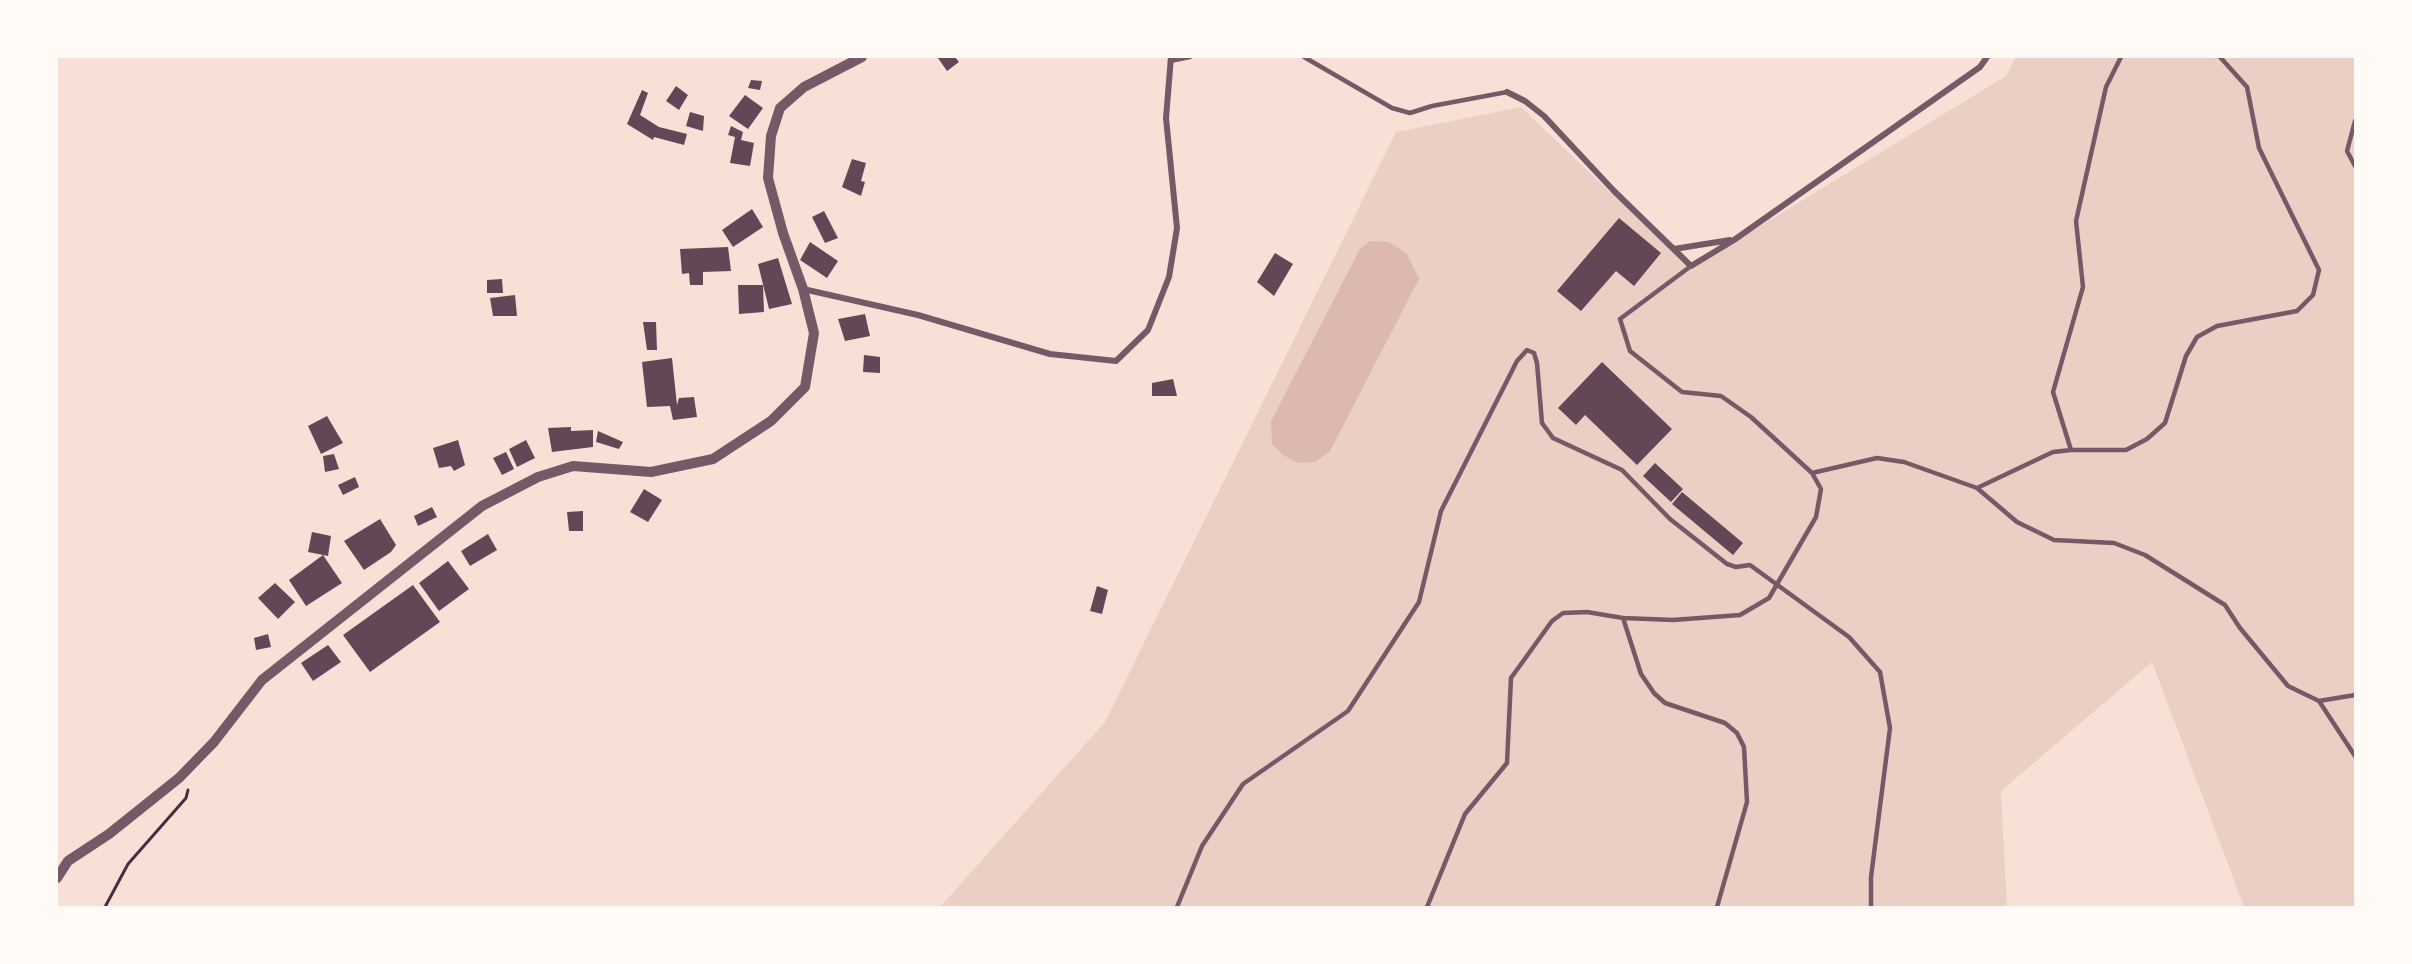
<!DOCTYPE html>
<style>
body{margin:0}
#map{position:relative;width:2412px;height:964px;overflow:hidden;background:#f7e1d7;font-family:"Sofia Sans Condensed",sans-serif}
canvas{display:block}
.frame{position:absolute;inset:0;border:58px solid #fffaf5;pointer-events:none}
</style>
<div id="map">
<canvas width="2412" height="964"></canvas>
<div class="frame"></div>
</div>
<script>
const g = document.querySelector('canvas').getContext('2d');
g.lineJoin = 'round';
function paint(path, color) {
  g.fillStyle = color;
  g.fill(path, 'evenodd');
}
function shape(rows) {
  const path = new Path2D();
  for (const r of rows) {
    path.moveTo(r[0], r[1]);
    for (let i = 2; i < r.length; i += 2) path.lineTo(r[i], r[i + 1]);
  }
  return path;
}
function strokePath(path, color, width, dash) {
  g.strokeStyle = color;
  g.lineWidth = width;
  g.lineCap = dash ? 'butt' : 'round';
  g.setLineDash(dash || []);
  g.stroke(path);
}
const green = shape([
 [2016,57,2355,57,2355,907,2244,907,2152,662,2001,791,2007,907,940,907,1105,722,1396,132,1521,107,1690,269,2006,76]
]);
const water = shape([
 [1370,241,1389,242,1407,254,1419,279,1330,451,1315,462,1299,463,1283,455,1272,444,1271,421,1360,249]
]);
const building = shape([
 [940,57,955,57,959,62,947,71,938,58],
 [751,80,762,81,760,90,748,88],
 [676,86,688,95,679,110,666,101],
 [642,90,648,93,640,115,659,127,687,134,684,145,654,137,653,140,627,124],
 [745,95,763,108,748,129,729,116],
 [690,112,704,116,703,131,686,126],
 [731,126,743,132,741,140,754,143,750,166,730,163,735,137,728,135],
 [852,159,866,163,861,181,865,182,861,196,842,187],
 [752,209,763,227,733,247,722,230],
 [824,211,838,238,825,243,812,217],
 [1619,218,1661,253,1634,286,1616,271,1581,311,1557,291],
 [810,242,838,261,827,278,800,260],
 [728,247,731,271,703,272,703,285,690,285,689,273,682,274,680,249],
 [1275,253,1293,264,1274,296,1257,282],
 [778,258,792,304,769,309,758,264],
 [502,279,503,293,487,293,487,280],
 [738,285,763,285,764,312,739,314],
 [515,295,517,316,493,316,490,298],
 [865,314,870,336,845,341,838,319],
 [643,322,656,322,657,350,647,350],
 [864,355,880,357,880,373,863,372],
 [672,358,677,405,679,398,694,397,697,417,673,420,670,406,647,407,642,362],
 [1602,362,1672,429,1637,465,1585,415,1576,425,1558,408],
 [1173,379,1177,396,1152,396,1152,383],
 [327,416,343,443,321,454,308,426],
 [571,427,571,431,593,430,593,447,552,452,548,428],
 [598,431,623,442,619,449,596,442],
 [458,440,465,465,454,471,451,466,439,468,433,448],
 [526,440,535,458,517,467,509,449],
 [506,452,514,469,502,475,493,458],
 [334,454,339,469,325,472,323,456],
 [1655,463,1683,489,1671,502,1643,476],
 [355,477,359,487,343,495,338,485],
 [644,489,662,500,648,522,630,512],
 [1682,492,1743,543,1733,555,1672,504],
 [432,507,437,517,418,526,414,516],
 [583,511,583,531,569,531,567,512],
 [380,519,396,545,391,552,364,570,344,541],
 [312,532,331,536,328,556,308,552],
 [488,534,497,550,470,566,461,551],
 [323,555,342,583,306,606,289,580],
 [448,561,469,589,439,611,419,583],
 [275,583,295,602,278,619,258,598],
 [413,585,440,622,370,672,343,635],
 [1097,586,1108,590,1102,614,1090,611],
 [268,634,271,647,256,650,254,638],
 [328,645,341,662,313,681,301,663]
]);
const path = shape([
 [105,907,128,864,186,798,188,790]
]);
const service = shape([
 [1304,57,1392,108,1410,113,1432,106,1507,92],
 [1170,61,1190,57],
 [2355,121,2347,151,2355,166],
 [2071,450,2053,392,2083,287,2076,221,2106,87,2121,57],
 [1812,473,1877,458,1904,462,1977,488,2017,522,2054,540,2114,543,2145,555,2225,605,2240,628,2288,686,2319,701,2355,756],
 [1977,488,2053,452,2071,450,2126,450,2147,439,2165,423,2186,356,2197,337,2217,326,2297,311,2313,295,2319,270,2259,148,2247,87,2220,57],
 [1623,618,1641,674,1654,693,1665,703,1725,723,1737,733,1744,747,1747,802,1717,907],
 [2319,701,2355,695],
 [1177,907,1202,846,1243,784,1348,711,1419,602,1441,511,1517,361,1527,350,1534,353,1537,363,1542,423,1553,438,1622,470,1670,519,1727,564,1736,567,1750,565,1849,637,1880,672,1890,728,1871,877,1871,907],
 [1427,907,1465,814,1507,763,1511,678,1552,621,1563,613,1587,612,1623,618,1673,620,1740,615,1769,598,1816,517,1821,489,1812,473,1751,417,1721,396,1682,392,1630,351,1620,319,1691,266]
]);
const minor = shape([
 [1507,92,1525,101,1544,116,1614,191,1691,266,1734,240,1980,67,1987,57],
 [1674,249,1730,240],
 [803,289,918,315,1050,354,1116,361,1148,330,1169,277,1177,228,1166,118,1171,57]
]);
const tertiary = shape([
 [57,878,68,861,109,834,179,778,214,742,262,680,482,506,538,477,573,466,651,472,713,459,771,421,805,387,814,333,803,289,783,233,768,178,771,136,780,108,804,87,862,57]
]);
paint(green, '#ebcfc5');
paint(water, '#dcb8b0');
paint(building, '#644757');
strokePath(path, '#4a2c40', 3);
strokePath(service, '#755966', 4.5);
strokePath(minor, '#755966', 6);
strokePath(tertiary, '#755966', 10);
</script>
